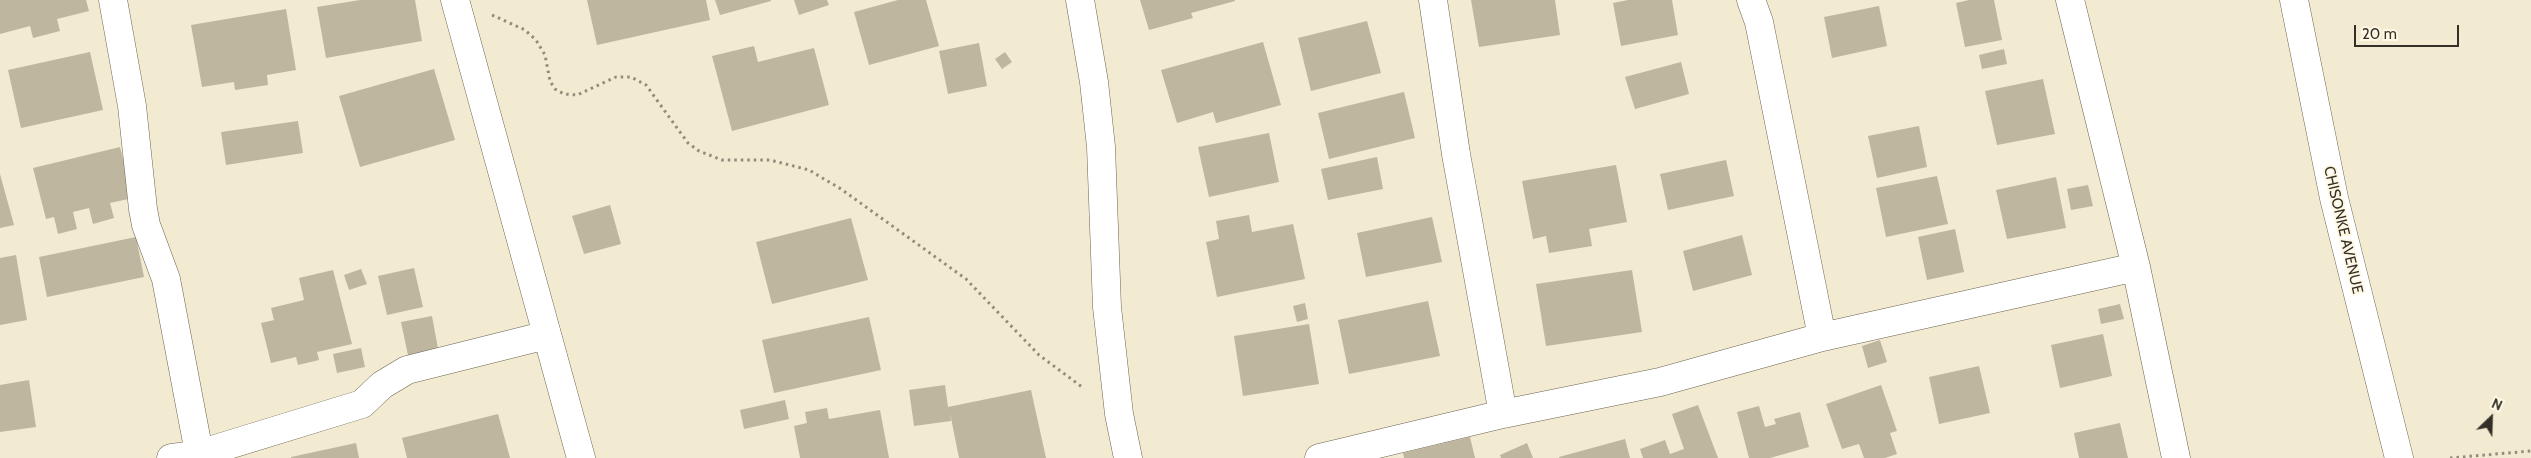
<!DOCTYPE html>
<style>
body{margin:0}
#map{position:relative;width:2531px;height:458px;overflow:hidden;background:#f3ead2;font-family:Cabin,sans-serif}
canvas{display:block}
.north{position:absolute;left:2466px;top:393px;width:50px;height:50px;-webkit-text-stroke:4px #fff8e4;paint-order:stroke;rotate:24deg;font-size:14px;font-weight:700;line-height:20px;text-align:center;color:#343027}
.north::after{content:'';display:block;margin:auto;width:18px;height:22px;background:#343027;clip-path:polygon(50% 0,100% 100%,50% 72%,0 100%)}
.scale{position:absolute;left:2354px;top:25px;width:105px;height:22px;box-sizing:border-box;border:2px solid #343027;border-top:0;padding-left:6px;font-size:15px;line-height:18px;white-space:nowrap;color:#343027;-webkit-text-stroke:4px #fff8e4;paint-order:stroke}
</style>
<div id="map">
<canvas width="2531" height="458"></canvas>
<div class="north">N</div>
<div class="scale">20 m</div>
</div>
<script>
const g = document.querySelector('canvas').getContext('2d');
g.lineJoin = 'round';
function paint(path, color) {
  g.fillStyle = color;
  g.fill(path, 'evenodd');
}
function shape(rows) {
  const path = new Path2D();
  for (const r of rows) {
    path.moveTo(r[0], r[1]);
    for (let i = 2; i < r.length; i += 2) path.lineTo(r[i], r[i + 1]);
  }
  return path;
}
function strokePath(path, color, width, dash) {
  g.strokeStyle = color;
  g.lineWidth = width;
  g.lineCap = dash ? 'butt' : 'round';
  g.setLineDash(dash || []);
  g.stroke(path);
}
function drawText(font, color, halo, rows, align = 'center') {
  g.font = font + ' Cabin,sans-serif';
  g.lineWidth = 4;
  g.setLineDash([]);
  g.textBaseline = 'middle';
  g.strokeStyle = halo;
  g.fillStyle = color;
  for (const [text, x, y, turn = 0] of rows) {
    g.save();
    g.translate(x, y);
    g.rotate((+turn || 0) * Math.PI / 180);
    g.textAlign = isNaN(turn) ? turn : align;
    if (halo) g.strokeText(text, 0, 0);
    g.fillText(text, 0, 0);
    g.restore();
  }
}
const building = shape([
 [0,0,86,0,89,11,57,19,60,31,33,38,30,26,0,34],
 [360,0,415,0,422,41,326,58,317,7],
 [587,0,706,0,710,20,597,45],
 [715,0,771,0,771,1,720,15],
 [794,0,827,0,829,5,799,15],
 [898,0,926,0,939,46,869,65,854,12],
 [1140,0,1235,0,1235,1,1191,13,1193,18,1149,30],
 [1471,0,1555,0,1560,35,1479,47],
 [1628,0,1672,0,1678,35,1621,46,1613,3],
 [1969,0,1994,0,2002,40,1965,47,1956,3],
 [1879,6,1887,46,1832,58,1824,17],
 [286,9,296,70,267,75,268,85,235,90,234,82,202,87,191,25],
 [1367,21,1381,73,1311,91,1298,38],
 [1263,42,1281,105,1216,123,1213,112,1177,123,1161,70],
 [979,43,987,86,948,94,939,51],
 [754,46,758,62,814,48,829,105,732,131,712,56],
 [2004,49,2007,64,1982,69,1979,55],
 [90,52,103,110,21,128,8,70],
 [1005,52,1012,62,1002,69,995,59],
 [1681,62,1689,94,1635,109,1625,77],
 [434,69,455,140,360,167,339,96],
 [2043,79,2055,134,1997,145,1985,91],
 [1404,92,1415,138,1329,159,1318,113],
 [298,121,303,153,226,165,221,132],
 [1919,126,1927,167,1877,178,1868,136],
 [1269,133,1279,182,1209,197,1198,147],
 [120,147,133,198,110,203,114,218,93,224,89,208,73,212,77,229,58,234,54,217,46,219,33,168],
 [1377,157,1383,189,1328,200,1321,169],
 [1726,160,1734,196,1668,210,1660,174],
 [1616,165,1627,222,1589,229,1592,246,1549,253,1546,236,1533,239,1522,181],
 [0,174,14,225,0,228],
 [1937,176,1948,224,1886,237,1876,188],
 [2056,177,2066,228,2007,239,1996,190],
 [2088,185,2093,206,2071,210,2067,189],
 [610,205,621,244,584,254,572,216],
 [1249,215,1252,232,1293,224,1305,279,1217,297,1206,242,1219,239,1216,221],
 [1432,217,1442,262,1366,277,1357,233],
 [851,218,868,280,772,304,756,242],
 [1955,229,1964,272,1927,280,1918,237],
 [1742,235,1752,275,1693,291,1683,251],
 [136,237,144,277,47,297,39,257],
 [16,255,27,320,0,325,0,258],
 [414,268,423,307,387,315,378,276],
 [361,269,367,284,349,290,344,275],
 [333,270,352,344,317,352,319,360,298,365,296,357,271,363,261,323,274,320,271,308,304,300,299,278],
 [1632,270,1642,332,1546,346,1536,284],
 [1428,301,1440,356,1349,374,1338,320],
 [1305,303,1308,319,1297,322,1293,306],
 [2120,304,2124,319,2101,324,2098,309],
 [432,316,439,354,409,360,401,322],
 [869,317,881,370,774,393,762,340],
 [1309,324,1319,384,1243,396,1234,336],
 [2103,334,2112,376,2060,388,2051,345],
 [1880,340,1887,362,1868,368,1862,346],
 [361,348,365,367,337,373,333,354],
 [1979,366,1990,413,1939,424,1929,377],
 [29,380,36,427,0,432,0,385],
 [945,385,948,407,1031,390,1046,458,959,458,950,413,951,421,914,426,909,390],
 [1881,385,1897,431,1890,433,1897,454,1885,458,1864,458,1859,444,1842,449,1826,404],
 [785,400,789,419,744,429,740,410],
 [1698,405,1718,458,1643,458,1640,449,1665,440,1670,454,1684,449,1672,414],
 [1759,406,1765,427,1776,424,1774,419,1800,412,1809,447,1770,458,1749,458,1737,412],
 [827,408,829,419,880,410,889,458,800,458,794,426,807,423,805,412],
 [498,414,510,458,407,458,402,438],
 [2120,423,2128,458,2079,458,2074,433],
 [1470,437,1475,458,1404,458,1403,453],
 [1625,439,1630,458,1559,458,1559,457],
 [356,443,359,458,291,458,291,457],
 [1527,443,1533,458,1501,458,1500,455]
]);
const path = shape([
 [492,15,525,30,536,40,545,55,550,81,555,89,564,94,577,95,616,77,631,77,646,85,688,143,699,151,722,160,770,160,809,170,841,189,966,279,1039,355,1082,387],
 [2450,458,2531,451]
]);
const street = shape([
 [113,0,132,106,143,209,146,225,166,279,200,458],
 [455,0,581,458],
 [1080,0,1094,82,1101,147,1107,307,1119,414,1128,458],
 [1433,0,1456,154,1503,414],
 [1751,0,1759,22,1822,337],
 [2070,0,2136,267,2176,458],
 [171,458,199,454,362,404,382,385,407,370,547,335],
 [1319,458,1503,414,1660,382,1822,337,2136,267]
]);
const secondary = shape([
 [2294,0,2334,198,2399,458]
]);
const streetNames = [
 ["CHISONKE AVENUE",2343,230,77]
];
paint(building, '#beb69f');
strokePath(street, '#6b644f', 29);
strokePath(secondary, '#6b644f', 29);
strokePath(path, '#938c7c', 3, [2.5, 4]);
strokePath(street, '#fff', 28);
strokePath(secondary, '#fff', 28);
drawText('15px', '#343027', '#fff8e4', streetNames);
</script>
